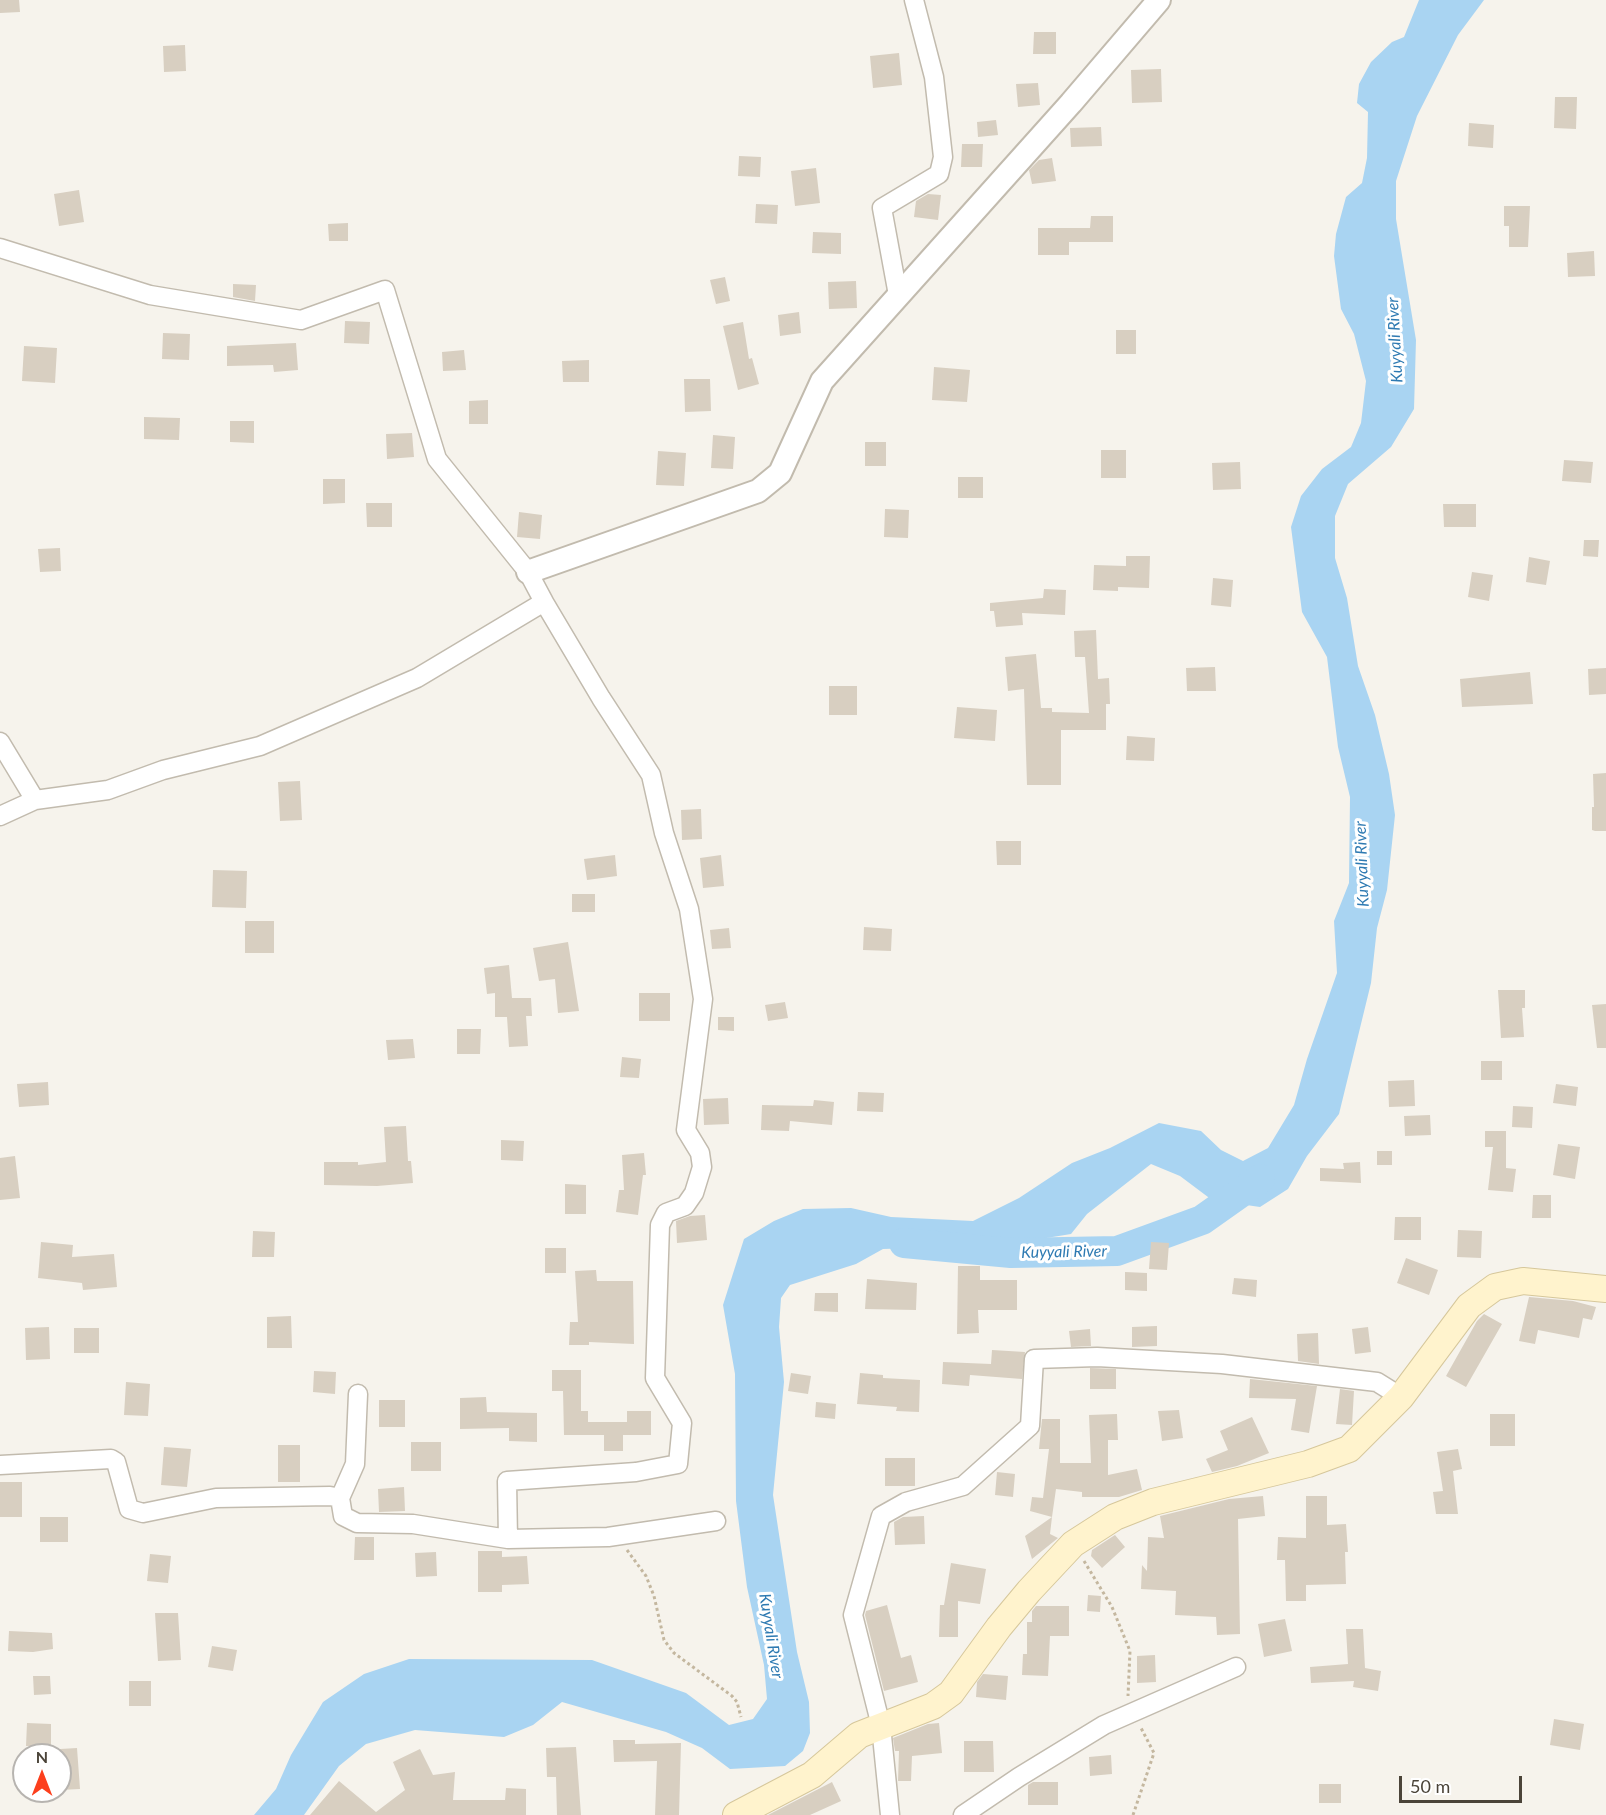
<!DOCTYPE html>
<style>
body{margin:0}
#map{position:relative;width:1606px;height:1815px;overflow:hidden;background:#f6f3ec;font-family:Lato,sans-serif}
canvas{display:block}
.north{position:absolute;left:12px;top:1743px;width:60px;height:60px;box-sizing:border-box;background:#fff;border:2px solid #b7b4b0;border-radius:50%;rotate:0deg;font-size:16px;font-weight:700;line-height:24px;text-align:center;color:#4b4439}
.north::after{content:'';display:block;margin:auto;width:21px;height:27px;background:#fc3f1d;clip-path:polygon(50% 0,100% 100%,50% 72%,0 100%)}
.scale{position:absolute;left:1399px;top:1776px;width:123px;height:27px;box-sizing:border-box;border:3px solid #4b4439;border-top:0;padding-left:8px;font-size:18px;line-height:21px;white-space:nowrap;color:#4b4439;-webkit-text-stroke:4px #fff;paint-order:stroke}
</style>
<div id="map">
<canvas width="1606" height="1815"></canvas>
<div class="north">N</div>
<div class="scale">50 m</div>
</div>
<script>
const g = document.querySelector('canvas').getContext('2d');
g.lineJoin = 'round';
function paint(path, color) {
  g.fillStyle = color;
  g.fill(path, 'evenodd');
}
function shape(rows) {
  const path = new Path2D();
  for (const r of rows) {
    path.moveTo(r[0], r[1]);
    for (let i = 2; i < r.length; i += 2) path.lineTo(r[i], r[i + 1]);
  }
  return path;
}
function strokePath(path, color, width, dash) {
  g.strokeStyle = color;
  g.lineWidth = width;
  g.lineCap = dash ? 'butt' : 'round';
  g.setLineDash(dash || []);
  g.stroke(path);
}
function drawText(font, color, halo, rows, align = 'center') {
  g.font = font + ' Lato,sans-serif';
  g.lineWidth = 6;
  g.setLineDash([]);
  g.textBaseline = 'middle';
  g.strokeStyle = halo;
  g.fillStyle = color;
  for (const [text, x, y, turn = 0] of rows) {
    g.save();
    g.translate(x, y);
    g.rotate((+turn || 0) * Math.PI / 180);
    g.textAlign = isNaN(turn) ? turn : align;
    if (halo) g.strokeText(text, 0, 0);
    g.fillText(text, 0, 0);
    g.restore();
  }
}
const water = shape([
 [1419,0,1484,0,1458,35,1417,116,1396,181,1396,219,1416,340,1414,409,1391,447,1348,484,1335,516,1335,558,1347,598,1358,666,1375,715,1389,774,1395,815,1387,890,1377,928,1371,983,1339,1114,1307,1156,1288,1189,1260,1207,1212,1200,1180,1176,1151,1164,1087,1214,1071,1234,1003,1245,883,1249,856,1264,790,1285,781,1298,779,1327,784,1382,773,1495,797,1652,809,1702,810,1733,803,1751,785,1766,730,1769,702,1748,666,1732,562,1702,533,1725,504,1737,415,1730,366,1744,339,1766,304,1815,254,1815,276,1789,291,1755,323,1702,364,1674,409,1659,592,1660,686,1693,729,1725,753,1719,767,1699,764,1665,747,1587,736,1501,735,1374,723,1305,744,1239,774,1221,803,1209,851,1208,891,1217,973,1221,1019,1198,1072,1163,1110,1148,1159,1123,1201,1131,1221,1150,1243,1161,1268,1148,1294,1105,1307,1059,1337,973,1334,921,1349,883,1350,797,1338,747,1327,657,1302,612,1291,527,1301,496,1322,469,1351,447,1361,423,1366,381,1354,334,1341,309,1334,256,1336,234,1346,197,1362,183,1367,158,1368,112,1357,103,1359,84,1371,62,1392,42,1404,37]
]);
const river = shape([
 [904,1243,1011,1253,1117,1251,1202,1220,1260,1179]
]);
const building = shape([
 [0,0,19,0,20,12,0,13],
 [1034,32,1056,32,1056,54,1033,54],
 [185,45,186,71,164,72,163,46],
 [899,53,902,85,873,88,870,56],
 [1161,69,1162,102,1132,103,1131,70],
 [1038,83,1040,105,1018,107,1016,84],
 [1555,97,1577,97,1576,129,1554,128],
 [996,120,998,135,978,137,977,122],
 [1469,123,1494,125,1493,148,1468,146],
 [1101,127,1102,146,1071,147,1070,128],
 [962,144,983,144,982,167,961,167],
 [739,156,761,157,760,177,738,176],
 [1052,158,1056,181,1032,184,1029,170,1039,160],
 [816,168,820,203,795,206,791,171],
 [79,190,84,222,59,226,54,194],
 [928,194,941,195,938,220,914,217,916,201],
 [756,204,778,205,777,224,755,223],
 [1504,206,1530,206,1528,247,1509,247,1509,226,1504,226],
 [1091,216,1113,216,1113,242,1069,242,1069,255,1038,255,1038,228,1090,228],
 [348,223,348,241,329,241,328,224],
 [813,232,841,233,841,254,812,253],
 [1594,251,1595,276,1568,277,1567,253],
 [725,277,730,301,716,304,710,280],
 [856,281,857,308,829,309,828,282],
 [233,284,256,285,255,301,233,297],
 [799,312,801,333,780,336,778,315],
 [345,321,370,322,369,344,344,343],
 [743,322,749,359,752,358,759,384,738,390,723,326],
 [1116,330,1136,330,1136,354,1116,354],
 [163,333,190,334,189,360,162,359],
 [296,343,298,370,274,372,273,365,227,366,227,346],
 [24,346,57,348,55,383,22,381],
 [464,350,466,370,443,371,442,352],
 [589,360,589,382,563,382,562,361],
 [934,367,970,370,967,402,932,400],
 [684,379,710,379,711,411,685,412],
 [488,400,488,424,469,424,469,401],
 [144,417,180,418,179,440,144,439],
 [230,421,254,421,254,443,230,442],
 [412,433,414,457,387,459,386,434],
 [713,435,735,437,733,469,711,468],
 [865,442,886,442,886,466,865,466],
 [1101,450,1126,450,1126,478,1101,478],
 [658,451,686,453,684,486,656,485],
 [1564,460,1593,462,1591,483,1562,481],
 [1240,462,1241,489,1213,490,1212,463],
 [958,477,983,477,983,498,958,498],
 [323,479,345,479,345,503,323,504],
 [366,503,392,503,392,527,367,527],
 [1443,504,1476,504,1476,527,1444,527],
 [885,509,909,510,908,538,884,537],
 [519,512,542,515,540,539,517,537],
 [1584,540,1599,540,1598,557,1583,556],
 [60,548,61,571,40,572,38,549],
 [1126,556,1150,556,1149,588,1118,587,1118,591,1093,590,1094,565,1126,566],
 [1529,557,1550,561,1546,585,1526,582],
 [1472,572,1493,575,1489,601,1468,597],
 [1213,578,1233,580,1231,607,1211,605],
 [1044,589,1066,590,1065,615,1022,613,1023,625,996,627,994,611,990,611,990,603,1043,598],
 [1096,630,1098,679,1109,678,1110,704,1106,704,1106,730,1061,730,1061,785,1027,785,1024,689,1008,691,1005,657,1036,654,1041,708,1052,708,1052,712,1089,713,1085,657,1075,657,1074,631],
 [1215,667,1216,691,1187,691,1186,668],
 [1606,668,1606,694,1589,695,1588,669],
 [1530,672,1533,704,1462,707,1460,679],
 [829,686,857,686,857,715,829,715],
 [957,707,997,710,995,741,954,738],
 [1127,736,1155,738,1154,761,1126,760],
 [1606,773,1606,831,1595,831,1592,830,1592,807,1594,807,1593,774],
 [300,781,302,820,280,821,278,782],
 [701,809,702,839,682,840,681,810],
 [996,841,1021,841,1021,865,997,865],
 [615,855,617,876,587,880,584,859],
 [721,855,724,886,703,888,700,858],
 [213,870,247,871,246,908,212,907],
 [572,894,595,894,595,912,572,912],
 [245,921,274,921,274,953,245,953],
 [864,927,892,929,891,951,863,950],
 [729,928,731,948,712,949,710,930],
 [568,942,579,1011,558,1013,555,979,539,981,533,948],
 [509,965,512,998,531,998,532,1016,526,1016,528,1046,509,1047,507,1017,495,1017,495,993,487,994,484,968],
 [1498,990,1525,990,1525,1008,1522,1008,1524,1037,1501,1038],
 [639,993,670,993,670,1021,639,1021],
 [785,1002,788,1018,768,1021,765,1005],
 [1606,1004,1606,1048,1597,1048,1592,1005],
 [718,1017,734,1017,734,1031,718,1030],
 [457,1029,481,1029,480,1054,457,1054],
 [413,1039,415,1058,388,1060,386,1040],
 [622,1057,641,1059,639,1078,620,1077],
 [1481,1061,1502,1061,1502,1080,1481,1080],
 [1414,1080,1415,1106,1389,1107,1388,1081],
 [48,1082,49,1105,19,1107,17,1084],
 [1556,1084,1578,1087,1576,1106,1553,1103],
 [858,1092,884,1093,883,1112,857,1111],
 [728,1098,729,1124,704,1125,703,1099],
 [814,1100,834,1102,832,1125,790,1121,789,1131,761,1130,762,1105,813,1106],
 [1513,1106,1533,1107,1532,1128,1512,1127],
 [1430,1115,1431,1135,1405,1136,1404,1116],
 [406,1126,408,1161,411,1161,413,1183,377,1186,324,1185,324,1162,358,1162,358,1165,386,1162,384,1127],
 [1485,1131,1506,1131,1506,1168,1516,1169,1513,1192,1488,1190,1493,1147,1485,1147],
 [501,1140,524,1141,523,1161,501,1160],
 [1558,1144,1580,1147,1575,1179,1553,1175],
 [1377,1151,1392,1151,1392,1165,1377,1165],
 [644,1153,646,1175,643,1175,638,1215,616,1212,619,1190,624,1190,622,1155],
 [15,1156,20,1198,0,1200,0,1158],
 [1360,1162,1361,1183,1320,1181,1320,1168,1344,1169,1343,1163],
 [565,1184,586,1185,586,1214,565,1214],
 [1533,1195,1551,1195,1551,1218,1532,1218],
 [705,1215,707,1240,677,1243,676,1221,690,1216],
 [1395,1217,1421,1217,1421,1240,1394,1240],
 [1458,1230,1482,1231,1481,1258,1457,1257],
 [253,1231,275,1232,274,1257,252,1257],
 [41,1242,73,1245,72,1257,114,1254,117,1287,83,1290,82,1283,38,1278],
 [1151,1242,1169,1243,1167,1270,1149,1269],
 [545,1248,566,1248,566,1273,545,1273],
 [1406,1258,1438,1270,1429,1295,1397,1283],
 [958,1266,980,1266,980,1280,1017,1280,1017,1310,978,1310,979,1333,957,1334],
 [596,1270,597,1281,633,1281,634,1344,589,1342,589,1345,569,1345,570,1322,578,1322,575,1271],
 [1125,1272,1147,1273,1147,1291,1125,1290],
 [1234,1278,1257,1280,1256,1297,1232,1294],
 [867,1279,917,1283,916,1310,865,1309],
 [815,1293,838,1293,838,1312,814,1311],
 [1529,1297,1573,1301,1596,1307,1592,1320,1583,1318,1579,1338,1538,1330,1535,1344,1519,1341],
 [1484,1314,1502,1324,1466,1387,1446,1376,1477,1321],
 [291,1316,292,1348,267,1348,267,1317],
 [1157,1326,1157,1346,1132,1347,1132,1327],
 [49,1327,50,1359,26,1360,25,1328],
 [1368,1327,1371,1352,1355,1354,1352,1329],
 [74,1328,99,1328,99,1353,74,1353],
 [1090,1329,1091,1346,1071,1347,1069,1331],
 [1318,1333,1319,1364,1298,1361,1297,1334],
 [992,1350,1025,1352,1022,1379,970,1375,969,1386,942,1384,943,1362,991,1364],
 [1090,1368,1116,1369,1116,1389,1090,1389],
 [552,1370,581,1370,581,1411,588,1411,588,1422,627,1422,627,1411,651,1411,651,1435,623,1435,623,1451,604,1451,604,1435,564,1435,563,1391,552,1391],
 [314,1371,336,1372,335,1394,313,1392],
 [791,1373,811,1376,808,1394,788,1391],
 [860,1373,883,1375,883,1378,920,1380,919,1412,896,1411,897,1407,857,1404],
 [1250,1379,1317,1386,1309,1433,1291,1430,1296,1399,1249,1398],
 [126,1382,150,1384,148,1416,124,1415],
 [1340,1389,1354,1391,1352,1425,1336,1424],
 [486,1397,487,1412,537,1413,537,1442,509,1441,509,1428,460,1429,460,1398],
 [379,1400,405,1400,405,1427,379,1427],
 [816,1402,836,1404,835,1419,815,1417],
 [1179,1410,1183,1438,1162,1441,1158,1411],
 [1117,1414,1118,1440,1108,1440,1108,1475,1137,1469,1142,1490,1119,1497,1082,1497,1082,1492,1056,1489,1052,1517,1030,1511,1032,1497,1043,1498,1049,1449,1039,1449,1042,1419,1060,1419,1060,1463,1091,1463,1089,1415],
 [1490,1414,1515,1414,1515,1446,1490,1446],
 [1252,1417,1269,1453,1237,1466,1212,1472,1206,1459,1228,1450,1220,1431],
 [411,1442,441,1442,441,1471,411,1471],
 [278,1445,300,1445,300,1482,278,1482],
 [164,1447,191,1449,187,1487,161,1485],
 [1458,1449,1462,1469,1453,1471,1458,1514,1436,1514,1433,1492,1443,1491,1437,1452],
 [885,1458,915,1458,915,1486,885,1486],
 [997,1472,1015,1474,1013,1497,995,1495],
 [0,1482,22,1482,22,1517,0,1517],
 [404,1487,405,1511,379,1512,378,1489],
 [1263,1496,1265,1516,1238,1519,1240,1634,1217,1635,1216,1617,1175,1615,1176,1591,1141,1589,1142,1565,1147,1571,1148,1537,1164,1538,1160,1516,1229,1499],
 [1306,1496,1327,1496,1327,1525,1346,1524,1348,1552,1345,1552,1346,1584,1306,1585,1306,1601,1286,1601,1285,1560,1277,1560,1278,1537,1306,1538],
 [924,1516,925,1544,895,1545,894,1522,903,1517],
 [40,1517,68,1517,68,1542,40,1542],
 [1052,1517,1050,1534,1058,1538,1032,1559,1025,1536],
 [1115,1535,1125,1547,1102,1568,1091,1556,1092,1550],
 [355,1537,374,1537,374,1560,354,1560],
 [478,1551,502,1551,502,1557,527,1556,529,1584,502,1585,502,1592,478,1592],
 [436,1552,437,1576,416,1577,415,1553],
 [150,1554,171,1556,168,1583,147,1581],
 [951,1563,986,1569,980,1604,958,1601,958,1637,939,1637,940,1605,944,1605],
 [1088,1595,1101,1596,1100,1612,1087,1611],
 [887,1605,901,1658,911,1655,918,1682,884,1691,865,1615,866,1611],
 [1036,1606,1069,1606,1069,1636,1050,1636,1048,1676,1022,1675,1023,1654,1027,1654,1027,1622,1032,1622,1032,1611],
 [155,1613,178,1613,181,1660,158,1661],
 [1285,1619,1292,1651,1264,1657,1258,1624],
 [1346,1629,1363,1629,1365,1668,1381,1671,1378,1691,1353,1687,1354,1681,1311,1683,1310,1667,1348,1664],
 [9,1631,52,1633,53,1649,33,1652,8,1651],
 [212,1646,237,1650,233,1671,208,1667],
 [1155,1655,1156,1682,1137,1683,1137,1656],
 [983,1674,1008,1676,1006,1700,976,1697,977,1682],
 [33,1676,50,1676,51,1694,34,1695],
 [129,1681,151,1681,151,1706,129,1706],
 [1554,1719,1584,1724,1580,1750,1550,1745],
 [27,1723,51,1724,51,1746,26,1746],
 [939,1723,942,1753,912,1756,911,1781,898,1781,899,1751,895,1751,893,1738,928,1724],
 [613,1740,635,1740,635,1744,681,1743,679,1815,655,1815,657,1761,614,1762],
 [964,1741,993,1741,994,1772,964,1772],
 [576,1747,581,1815,557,1815,556,1777,547,1777,546,1748],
 [77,1748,80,1789,60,1790,60,1749],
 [420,1749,433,1775,455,1772,453,1800,505,1800,506,1788,526,1789,526,1815,310,1815,339,1781,376,1812,405,1790,393,1762],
 [1111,1755,1112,1774,1090,1776,1089,1757],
 [832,1782,841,1801,810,1815,768,1815],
 [1033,1782,1058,1782,1058,1805,1028,1805,1028,1785],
 [1319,1784,1341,1784,1341,1803,1319,1803]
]);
const path = shape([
 [627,1550,646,1576,654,1596,664,1640,674,1653,732,1696,737,1702,741,1717],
 [1084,1561,1112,1607,1130,1651,1128,1696],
 [1133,1815,1154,1753,1140,1726]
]);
const minor = shape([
 [0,248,150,295,301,320,385,290,437,459,528,572,544,602,417,678,260,746,163,770,108,790,35,800,0,742],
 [898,295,882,208,939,174,943,157,934,77,914,0],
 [0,816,35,800],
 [0,1465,111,1459,116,1462,129,1509,143,1513,216,1498,330,1496,340,1498,343,1516,357,1523,413,1524,508,1539,608,1537,716,1521],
 [340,1498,355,1464,358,1394],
 [508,1539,507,1481,636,1472,678,1464,682,1423,655,1378,660,1225,666,1213,685,1206,694,1193,702,1167,700,1153,686,1130,703,999,689,909,664,833,651,775,601,698,544,602],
 [890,1815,881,1726,853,1615,881,1516,906,1502,963,1486,1030,1426,1034,1359,1097,1357,1222,1364,1377,1382,1401,1397],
 [963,1815,1019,1777,1104,1725,1236,1667]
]);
const tertiary = shape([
 [528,572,758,491,780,473,822,381,1071,103,1159,0]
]);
const secondary = shape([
 [736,1815,812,1775,859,1735,933,1706,951,1693,999,1627,1029,1591,1073,1544,1115,1517,1153,1502,1308,1464,1349,1449,1401,1397,1469,1306,1495,1287,1523,1281,1606,1289]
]);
const waterNames = [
 ["Kuyyali River",1395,340,-93],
 ["Kuyyali River",1362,864,-92],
 ["Kuyyali River",1064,1252,-1],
 ["Kuyyali River",771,1636,81]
];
paint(water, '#a9d4f2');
strokePath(river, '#a9d4f2', 30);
paint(building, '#d8cfc1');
strokePath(minor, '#c2bbae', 21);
strokePath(tertiary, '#c2bbae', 26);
strokePath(secondary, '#d6c79b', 28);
strokePath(path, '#c4b79f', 3, [3, 3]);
strokePath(minor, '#fff', 18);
strokePath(tertiary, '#fff', 22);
strokePath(secondary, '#fff3cd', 26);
drawText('italic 16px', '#2e7ab2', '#fff', waterNames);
</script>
